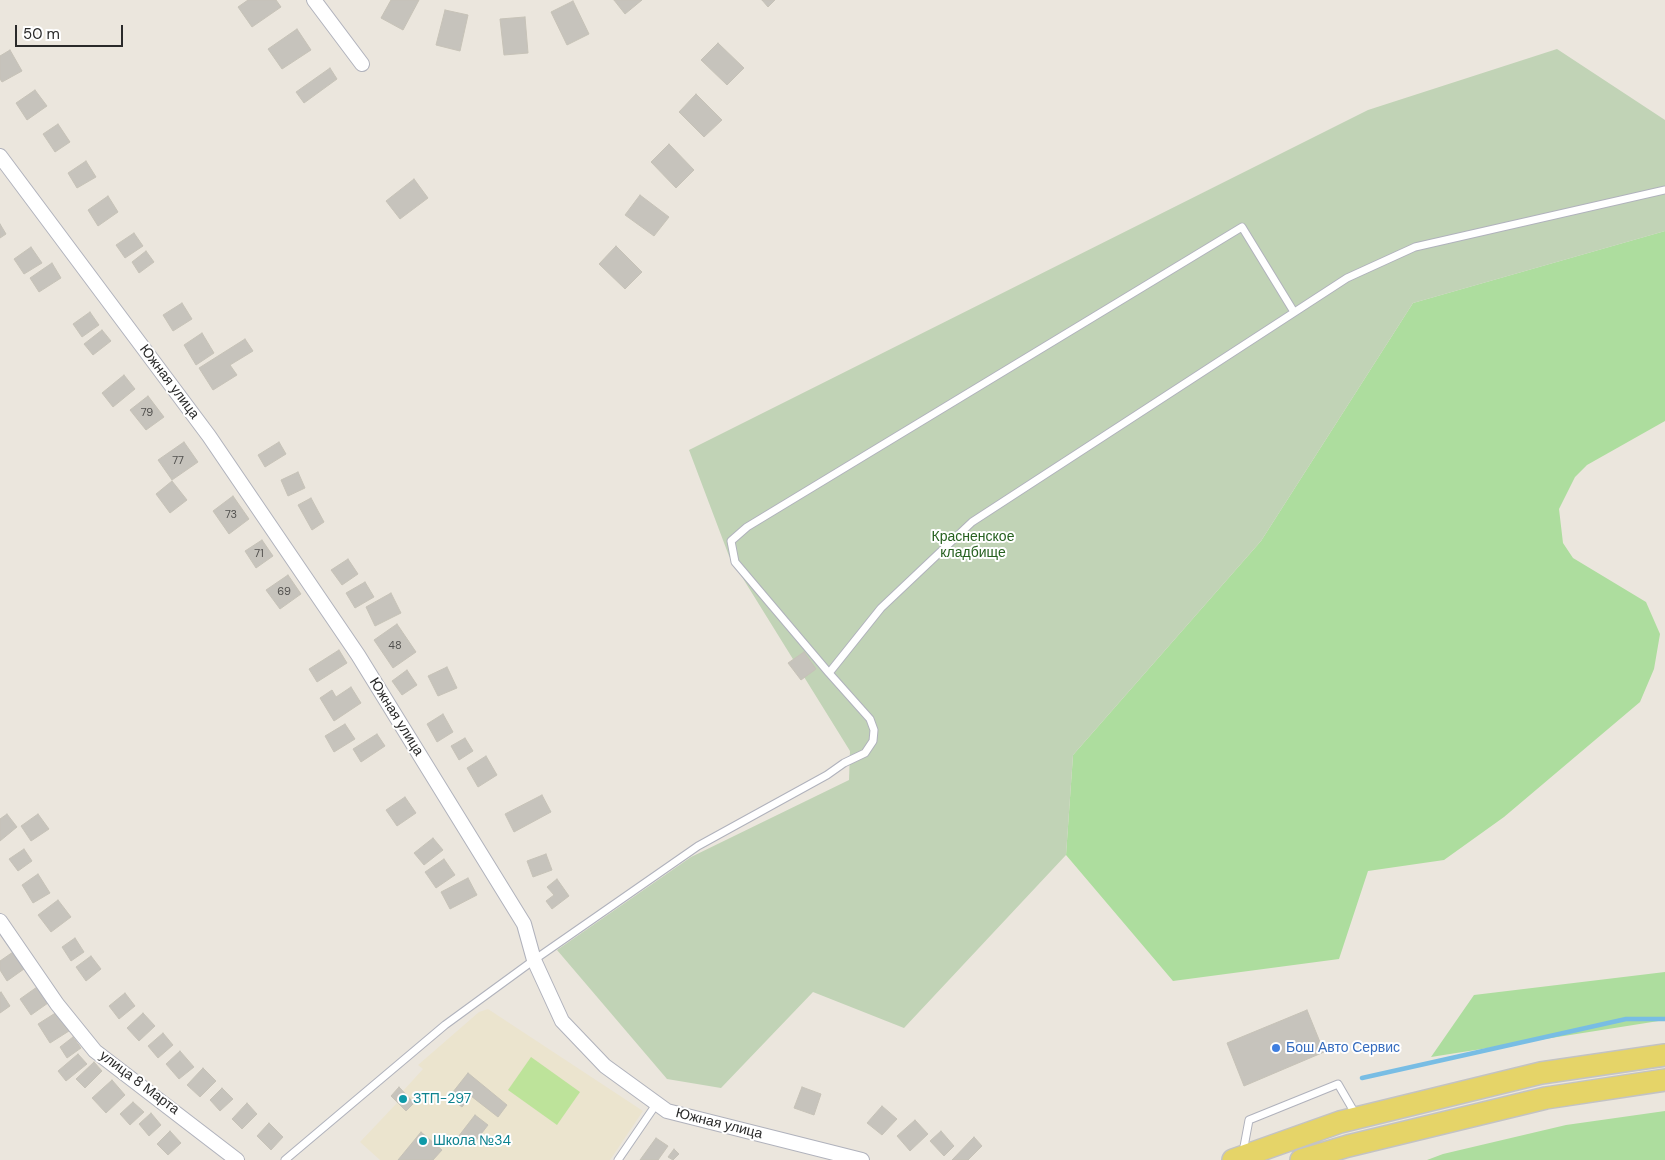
<!DOCTYPE html>
<meta charset="utf-8">
<style>
body{margin:0}
#map{position:relative;width:1665px;height:1160px;overflow:hidden;background:#ebe6dd;font-family:"DM Sans",sans-serif}
canvas{display:block}
.scale{position:absolute;left:15px;top:25px;width:108px;height:22px;box-sizing:border-box;border:2px solid #2a2a2a;border-top:0;padding-left:6px;font-size:15px;line-height:18px;white-space:nowrap;color:#2a2a2a;-webkit-text-stroke:4px #fff;paint-order:stroke}
</style>
<div id="map">
<canvas width="1665" height="1160"></canvas>
<div class="scale">50 m</div>
</div>
<script>
const g = document.querySelector('canvas').getContext('2d');
g.lineJoin = 'round';
function paint(path, color) {
  g.fillStyle = color;
  g.fill(path, 'evenodd');
}
function shape(rows) {
  const path = new Path2D();
  for (const r of rows) {
    path.moveTo(r[0], r[1]);
    for (let i = 2; i < r.length; i += 2) path.lineTo(r[i], r[i + 1]);
  }
  return path;
}
function strokePath(path, color, width, dash) {
  g.strokeStyle = color;
  g.lineWidth = width;
  g.lineCap = dash ? 'butt' : 'round';
  g.setLineDash(dash || []);
  g.stroke(path);
}
function drawText(font, color, halo, rows, align = 'center') {
  g.font = font + ' "DM Sans",sans-serif';
  g.lineWidth = 4;
  g.setLineDash([]);
  g.textBaseline = 'middle';
  g.strokeStyle = halo;
  g.fillStyle = color;
  for (const [text, x, y, turn = 0] of rows) {
    g.save();
    g.translate(x, y);
    g.rotate((+turn || 0) * Math.PI / 180);
    g.textAlign = isNaN(turn) ? turn : align;
    if (halo) g.strokeText(text, 0, 0);
    g.fillText(text, 0, 0);
    g.restore();
  }
}
const education = shape([
 [488,1009,643,1111,610,1160,380,1160,360,1142,397,1103,391,1096,399,1087,403,1091,423,1069,418,1065,479,1012]
]);
const green = shape([
 [1665,231,1665,421,1587,465,1575,477,1559,509,1563,543,1573,558,1646,602,1660,634,1654,669,1640,702,1504,817,1444,860,1368,871,1339,959,1173,981,1066,855,1073,755,1261,541,1413,303],
 [1665,972,1665,1020,1431,1057,1474,995],
 [1665,1111,1665,1160,1427,1160,1443,1154,1566,1125]
]);
const cemetery = shape([
 [1557,49,1665,120,1665,231,1413,303,1261,541,1073,755,1066,855,904,1028,813,992,721,1088,667,1079,557,950,691,857,849,780,850,751,729,556,689,450,1368,110]
]);
const pitch = shape([
 [531,1057,580,1092,557,1125,508,1090]
]);
const stream = shape([
 [1362,1078,1626,1019,1665,1019]
]);
const building = shape([
 [248,0,276,0,281,7,252,27,238,7,248,0],
 [391,0,419,0,403,30,381,18,391,0],
 [614,0,642,0,625,14,614,0],
 [762,0,775,0,768,7,762,0],
 [573,1,589,34,567,45,551,12,573,1],
 [445,10,468,15,460,51,436,45,445,10],
 [525,17,528,53,504,55,500,19,525,17],
 [297,29,311,50,282,69,268,49,297,29],
 [718,43,744,68,727,85,701,60,718,43],
 [10,50,22,71,2,82,0,79,0,56,10,50],
 [330,68,337,79,304,103,296,92,330,68],
 [35,90,47,106,27,120,16,103,35,90],
 [696,94,722,120,704,137,679,112,696,94],
 [58,124,70,142,55,152,43,134,58,124],
 [669,144,694,170,676,188,651,162,669,144],
 [86,161,96,177,77,188,68,173,86,161],
 [414,179,428,198,400,219,386,201,414,179],
 [640,195,669,217,654,236,625,215,640,195],
 [108,196,118,212,98,226,88,210,108,196],
 [0,224,6,234,0,238,0,224],
 [134,233,143,246,125,258,116,245,134,233],
 [616,246,642,272,625,289,599,264,616,246],
 [31,247,42,263,24,274,14,259,31,247],
 [146,251,154,262,139,273,132,262,146,251],
 [52,263,61,278,39,292,30,278,52,263],
 [182,303,192,319,173,331,163,315,182,303],
 [90,312,99,325,82,337,73,324,90,312],
 [102,330,111,341,93,355,84,344,102,330],
 [202,333,214,353,196,365,184,345,202,333],
 [245,339,253,351,230,365,237,375,213,390,199,368,245,339],
 [124,375,135,389,113,407,102,393,124,375],
 [148,396,164,417,146,430,130,410,148,396],
 [184,442,198,462,172,480,158,460,184,442],
 [279,442,286,454,265,467,258,455,279,442],
 [298,472,305,488,288,496,281,480,298,472],
 [172,481,187,500,170,513,156,494,172,481],
 [233,496,249,519,229,534,213,511,233,496],
 [311,498,324,522,312,530,298,505,311,498],
 [262,540,273,556,256,568,245,551,262,540],
 [348,559,358,574,342,585,331,570,348,559],
 [288,575,301,594,280,609,266,590,288,575],
 [365,582,374,597,355,608,346,593,365,582],
 [391,593,401,613,375,626,366,607,391,593],
 [397,624,416,652,393,668,374,640,397,624],
 [339,650,347,663,317,682,309,669,339,650],
 [804,652,816,669,801,680,788,663,804,652],
 [447,667,457,688,438,696,428,676,447,667],
 [407,670,417,685,402,695,392,681,407,670],
 [351,687,361,703,334,721,320,698,332,690,336,697,351,687],
 [443,714,453,732,437,742,427,724,443,714],
 [345,724,355,739,334,752,325,736,345,724],
 [377,734,385,746,361,762,353,749,377,734],
 [465,738,473,751,459,760,451,746,465,738],
 [486,756,497,775,478,787,467,768,486,756],
 [542,795,551,812,514,832,505,814,542,795],
 [405,797,416,813,397,826,386,810,405,797],
 [7,814,17,827,0,841,0,819,7,814],
 [38,814,49,829,31,841,21,826,38,814],
 [433,838,443,850,424,865,414,853,433,838],
 [24,849,32,861,18,871,9,859,24,849],
 [546,854,552,870,533,877,527,861,546,854],
 [444,859,455,875,436,888,425,872,444,859],
 [38,874,50,893,33,903,22,885,38,874],
 [468,878,477,895,450,909,441,892,468,878],
 [557,879,569,896,552,909,546,901,554,895,547,887,557,879],
 [58,900,71,917,51,932,38,915,58,900],
 [75,938,84,952,71,961,62,947,75,938],
 [13,952,24,969,7,981,0,970,0,961,13,952],
 [91,956,101,969,86,981,76,967,91,956],
 [37,987,48,1003,31,1015,20,999,37,987],
 [1,992,10,1006,0,1013,0,993,1,992],
 [125,993,135,1006,119,1019,109,1006,125,993],
 [1307,1010,1324,1052,1244,1086,1227,1043,1307,1010],
 [57,1012,69,1031,50,1043,38,1024,57,1012],
 [143,1013,155,1026,139,1041,127,1028,143,1013],
 [163,1033,173,1045,158,1058,148,1046,163,1033],
 [73,1037,81,1048,67,1058,60,1047,73,1037],
 [180,1051,194,1067,179,1079,166,1064,180,1051],
 [78,1054,87,1064,66,1081,58,1071,78,1054],
 [94,1062,102,1071,85,1088,76,1079,94,1062],
 [203,1068,216,1081,200,1097,187,1085,203,1068],
 [468,1073,507,1105,498,1117,471,1096,462,1107,449,1097,468,1073],
 [112,1080,125,1095,106,1113,92,1098,112,1080],
 [399,1087,414,1103,406,1111,391,1096,399,1087],
 [802,1087,821,1094,814,1115,794,1108,802,1087],
 [222,1088,233,1099,220,1111,210,1100,222,1088],
 [133,1102,144,1112,130,1125,120,1114,133,1102],
 [247,1103,257,1114,242,1129,232,1119,247,1103],
 [882,1106,897,1119,882,1135,867,1123,882,1106],
 [151,1113,161,1125,149,1136,139,1124,151,1113],
 [475,1115,488,1125,471,1147,458,1137,475,1115],
 [915,1120,928,1134,910,1151,897,1136,915,1120],
 [269,1123,283,1137,271,1150,257,1136,269,1123],
 [170,1131,181,1143,168,1155,157,1144,170,1131],
 [941,1131,954,1146,944,1156,930,1141,941,1131],
 [421,1132,442,1150,433,1160,398,1160,421,1132],
 [974,1137,982,1146,968,1160,952,1160,974,1137],
 [656,1138,668,1146,658,1160,640,1160,656,1138],
 [674,1149,679,1154,673,1160,668,1157,674,1149]
]);
const lane = shape([
 [829,673,735,562,731,541,747,527,1242,227,1294,312],
 [1243,1152,1249,1120,1338,1084,1356,1115],
 [285,1160,445,1025,534,960,698,846,827,775,844,763,865,753,873,741,874,730,870,719,829,673,881,608,972,522,1347,278,1415,247,1665,190],
 [618,1160,657,1103]
]);
const street = shape([
 [314,0,362,64],
 [0,156,209,436,358,655,524,924,534,960,562,1021,605,1066,667,1111,862,1160],
 [0,921,57,1004,95,1051,237,1160]
]);
const primary = shape([
 [1233,1160,1340,1122,1541,1073,1665,1055],
 [1301,1160,1348,1146,1546,1098,1665,1080]
]);
const markers = [
 [1276,1048,5,"#3f7fe0"],
 [403,1099,5,"#0f9aa8"],
 [423,1141,5,"#0f9aa8"]
];
const numberNames = [
 ["79",147,413],
 ["77",178,461],
 ["73",231,515],
 ["71",259,554],
 ["69",284,592],
 ["48",395,646]
];
const streetNames = [
 ["Южная улица",169,382,53],
 ["Южная улица",396,717,58],
 ["улица 8 Марта",139,1083,37],
 ["Южная улица",719,1124,14]
];
const parkNames = [
 ["Красненское",973,537],
 ["кладбище",973,553]
];
const shopNames = [
 ["Бош Авто Сервис",1286,1048]
];
const cultureNames = [
 ["ЗТП-297",413,1099],
 ["Школа №34",433,1141]
];
paint(education, '#ebe4ce');
paint(green, '#addd9e');
paint(cemetery, '#c1d3b6');
paint(pitch, '#bde39a');
strokePath(stream, '#78bde4', 4.5);
paint(building, '#c6c3bc');
strokePath(building, '#c6c2b7', 1);
strokePath(lane, '#b0b2bc', 9);
strokePath(street, '#b0b2bc', 16);
strokePath(primary, '#c3c3c3', 24);
strokePath(lane, '#fff', 7);
strokePath(street, '#fff', 14);
strokePath(primary, '#e5d468', 21);
for (const [x, y, r, color] of markers) {
  const dot = new Path2D();
  dot.arc(x, y, r, 0, 2 * Math.PI);
  g.fillStyle = color;
  g.fill(dot);
  strokePath(dot, '#fff', 2);
}
drawText('11px', '#51504e', null, numberNames);
drawText('14px', '#2a2a2a', '#fff', streetNames);
drawText('14px', '#276120', '#fff', parkNames);
drawText('14px', '#366cbe', '#fff', shopNames, 'left');
drawText('14px', '#0d838f', '#fff', cultureNames, 'left');
</script>
